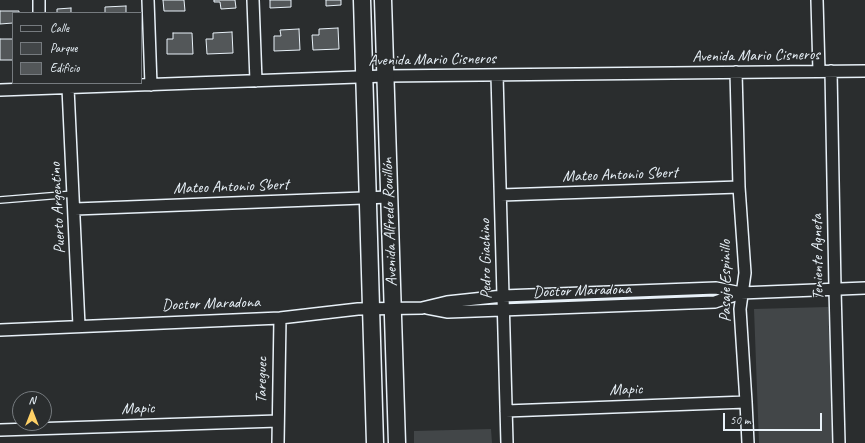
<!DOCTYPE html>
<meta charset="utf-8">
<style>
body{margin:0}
#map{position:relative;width:865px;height:443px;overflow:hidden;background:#2a2d2e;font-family:Caveat,sans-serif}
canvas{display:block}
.legend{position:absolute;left:12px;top:12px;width:130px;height:72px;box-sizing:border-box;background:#2a2d2e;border:1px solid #767b7f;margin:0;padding:5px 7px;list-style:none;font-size:12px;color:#e8f1f8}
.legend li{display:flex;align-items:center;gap:8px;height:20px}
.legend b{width:20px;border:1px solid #767b7f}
.north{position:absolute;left:12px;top:391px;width:40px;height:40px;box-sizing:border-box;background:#2a2d2e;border:1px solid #767b7f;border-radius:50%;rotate:0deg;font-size:11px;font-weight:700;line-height:16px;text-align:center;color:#e8f1f8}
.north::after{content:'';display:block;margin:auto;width:14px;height:18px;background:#ffd166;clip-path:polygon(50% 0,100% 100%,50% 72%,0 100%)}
.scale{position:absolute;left:723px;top:413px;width:99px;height:18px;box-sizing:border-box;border:2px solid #e8f1f8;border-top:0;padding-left:5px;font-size:12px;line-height:14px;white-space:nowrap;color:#e8f1f8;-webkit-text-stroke:3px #2a2d2e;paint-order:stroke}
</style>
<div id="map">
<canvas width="865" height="443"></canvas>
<ul class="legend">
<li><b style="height:5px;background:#2a2d2e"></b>Calle</li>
<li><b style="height:11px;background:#424648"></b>Parque</li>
<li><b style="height:11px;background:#535759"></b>Edificio</li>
</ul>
<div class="north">N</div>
<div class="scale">50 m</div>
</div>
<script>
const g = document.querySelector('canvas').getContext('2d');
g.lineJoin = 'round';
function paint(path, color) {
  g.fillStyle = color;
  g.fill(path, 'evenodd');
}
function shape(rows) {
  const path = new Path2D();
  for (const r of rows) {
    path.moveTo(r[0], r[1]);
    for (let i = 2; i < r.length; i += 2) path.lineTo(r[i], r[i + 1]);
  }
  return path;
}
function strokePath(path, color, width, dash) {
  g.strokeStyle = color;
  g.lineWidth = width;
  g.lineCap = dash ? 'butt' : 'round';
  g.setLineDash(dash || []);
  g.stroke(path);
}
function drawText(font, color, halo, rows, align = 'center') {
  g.font = font + ' Caveat,sans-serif';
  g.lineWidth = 3;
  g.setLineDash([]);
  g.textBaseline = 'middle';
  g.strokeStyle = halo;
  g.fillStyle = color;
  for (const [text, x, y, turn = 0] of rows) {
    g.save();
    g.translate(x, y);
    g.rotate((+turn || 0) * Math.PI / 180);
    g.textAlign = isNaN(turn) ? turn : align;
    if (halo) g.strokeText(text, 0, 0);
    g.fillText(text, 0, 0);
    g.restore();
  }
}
const green = shape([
 [828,307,833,443,759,443,754,309],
 [491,429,492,443,414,443,414,431]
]);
const building = shape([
 [163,0,184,0,185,11,164,11,163,0],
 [214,0,235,0,236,8,221,9,220,2,214,2,214,0],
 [270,0,291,0,291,7,270,8,270,0],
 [326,0,341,0,341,5,326,6,326,0],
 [126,6,126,13,105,13,105,7,126,6],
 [71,8,71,13,57,13,57,9,71,8],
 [0,11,19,11,19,13,13,13,13,23,0,24,0,11],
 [338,28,339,49,313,50,312,35,319,35,319,29,338,28],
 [299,29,300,50,274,51,274,36,281,36,280,30,299,29],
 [232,32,233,53,207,54,206,39,213,39,213,33,232,32],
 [173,33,192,33,193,54,167,54,167,39,173,39,173,33],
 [0,39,13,39,13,60,0,60,0,39]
]);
const lane = shape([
 [0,200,74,194]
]);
const street = shape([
 [39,0,39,13],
 [148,0,151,85],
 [253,0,256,81],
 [817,0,819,71],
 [831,71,835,289,839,443],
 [736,72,739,187,745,273,740,309,746,402,748,443],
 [497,75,507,443],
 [68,88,79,326],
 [0,90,385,76,865,71],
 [501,195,739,187],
 [75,209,389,197],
 [427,308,448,312,715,302,741,293],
 [0,330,280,318,358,309,422,308,447,302,503,296,716,288,741,293,865,288],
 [506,411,746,402],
 [0,430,278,421],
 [278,443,280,318]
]);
const secondary = shape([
 [362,0,375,443],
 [383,0,397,443]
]);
const streetNames = [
 ["Avenida Mario Cisneros",756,56,-1],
 ["Avenida Mario Cisneros",432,60,-1],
 ["Mateo Antonio Sbert",620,175,-2],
 ["Mateo Antonio Sbert",231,187,-2],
 ["Puerto Argentino",58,208,-93],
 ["Avenida Alfredo Rouillón",390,222,-92],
 ["Teniente Agneta",818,257,-91],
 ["Pedro Giachino",486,259,-91],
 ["Pasaje Espinillo",726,281,-90],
 ["Doctor Maradona",582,291,-2],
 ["Doctor Maradona",211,304,-2],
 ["Tareguec",262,380,-89],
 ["Mapic",626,390,-2],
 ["Mapic",138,409,-2]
];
paint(green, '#424648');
paint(building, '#535759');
strokePath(building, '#e8f1f8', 1);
strokePath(lane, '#e8f1f8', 8);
strokePath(street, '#e8f1f8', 14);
strokePath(secondary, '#e8f1f8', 19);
strokePath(lane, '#2a2d2e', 5.5);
strokePath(street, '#2a2d2e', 11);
strokePath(secondary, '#2a2d2e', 16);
drawText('16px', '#e8f1f8', '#2a2d2e', streetNames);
</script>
